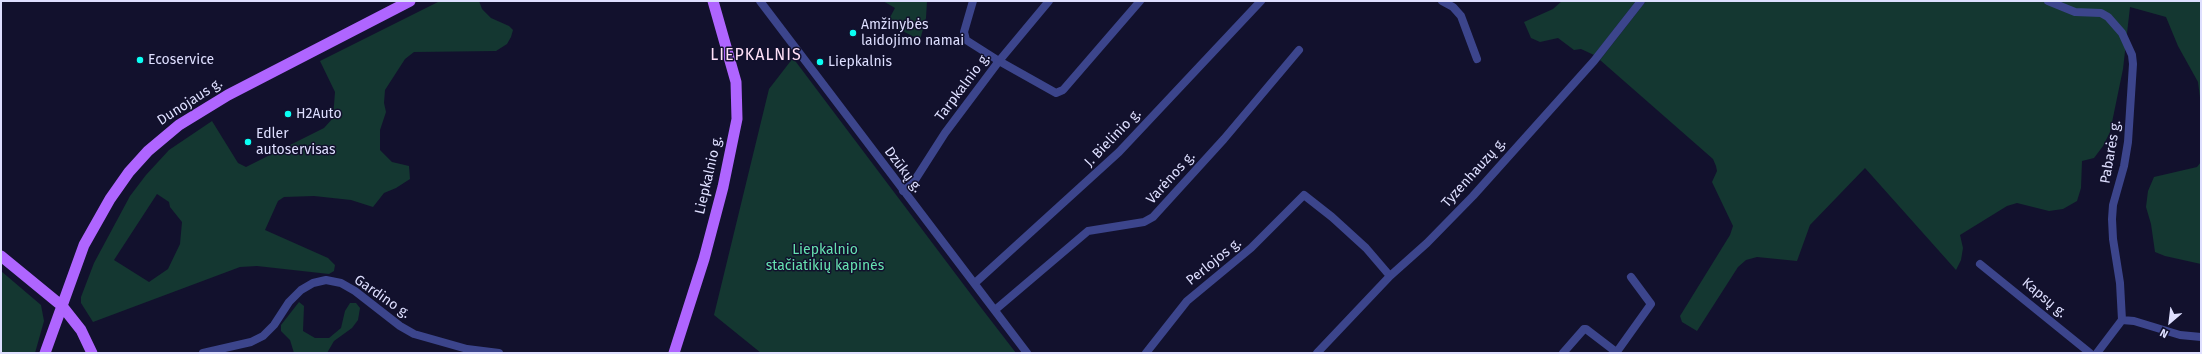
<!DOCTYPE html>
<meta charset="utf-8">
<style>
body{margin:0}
#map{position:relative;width:2202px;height:354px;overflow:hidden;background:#12112d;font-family:"Fira Sans",sans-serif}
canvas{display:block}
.frame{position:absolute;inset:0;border:2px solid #dedfff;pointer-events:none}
.north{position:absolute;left:2150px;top:302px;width:40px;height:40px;-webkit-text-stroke:3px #12112d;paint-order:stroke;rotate:208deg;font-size:11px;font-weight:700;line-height:16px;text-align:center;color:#dedfff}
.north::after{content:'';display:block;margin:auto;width:14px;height:18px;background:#dedfff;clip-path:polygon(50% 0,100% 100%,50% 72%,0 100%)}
</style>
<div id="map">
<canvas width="2202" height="354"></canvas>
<div class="frame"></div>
<div class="north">N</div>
</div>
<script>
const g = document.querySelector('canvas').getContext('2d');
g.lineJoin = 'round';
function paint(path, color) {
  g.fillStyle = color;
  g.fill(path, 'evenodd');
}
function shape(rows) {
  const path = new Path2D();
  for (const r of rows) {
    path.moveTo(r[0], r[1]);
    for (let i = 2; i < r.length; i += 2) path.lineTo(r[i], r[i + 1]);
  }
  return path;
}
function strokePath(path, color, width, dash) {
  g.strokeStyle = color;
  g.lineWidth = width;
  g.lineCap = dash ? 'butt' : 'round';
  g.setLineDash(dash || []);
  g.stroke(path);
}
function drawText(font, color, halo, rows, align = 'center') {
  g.font = font + ' "Fira Sans",sans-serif';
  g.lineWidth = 3;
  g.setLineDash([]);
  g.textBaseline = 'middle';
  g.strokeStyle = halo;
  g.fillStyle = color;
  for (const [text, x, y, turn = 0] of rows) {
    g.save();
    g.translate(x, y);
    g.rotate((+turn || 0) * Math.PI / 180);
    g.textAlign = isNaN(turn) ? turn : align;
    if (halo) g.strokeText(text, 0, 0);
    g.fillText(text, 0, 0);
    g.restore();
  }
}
const green = shape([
 [440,1,479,1,482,9,491,18,509,26,513,30,511,37,507,44,496,51,414,52,405,59,385,90,384,103,386,112,380,130,380,150,392,162,409,166,410,179,396,188,384,193,373,207,351,200,314,196,284,197,278,201,265,230,328,258,335,265,334,271,329,274,257,266,240,267,93,322,81,303,81,297,94,263,130,196,146,175,169,150,212,121,238,163,246,167,324,128,333,118,335,92,320,61],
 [157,194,169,202,170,207,182,222,180,244,168,269,149,282,114,260],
 [883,1,927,1,926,18,920,40,887,23,895,8],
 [1562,1,1636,1,1594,55,1581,49,1574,50,1558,38,1540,42,1531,38,1524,22,1553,9],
 [1646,1,2201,1,2201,105,2198,82,2178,46,2166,17,2130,7,2123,69,2110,132,2103,146,2094,158,2082,161,2081,188,2077,201,2063,209,2049,211,2017,203,2007,206,1960,235,1963,248,1961,260,1956,270,1865,168,1810,225,1797,261,1757,257,1746,260,1738,267,1697,331,1682,322,1680,316,1730,235,1733,226,1712,182,1717,171,1716,166,1713,159,1600,60],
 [793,58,979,305,1016,353,761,353,714,315,769,89],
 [2201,162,2201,264,2165,256,2155,252,2151,224,2146,207,2148,191,2154,177,2197,167],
 [1,271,41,305,44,321,35,353,1,353],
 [299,302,304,306,303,331,315,338,329,338,341,328,345,311,350,303,356,303,360,308,358,320,352,328,334,341,327,353,294,353,290,340,281,331,281,325]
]);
const minor = shape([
 [760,1,1027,353],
 [973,1,964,32,966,40,999,61,1056,93,1063,90,1140,1],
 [1442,1,1453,7,1461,16,1477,59],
 [2048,1,2075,12,2101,13,2108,17,2122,33,2132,55,2133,64,2128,142,2124,166,2113,205,2112,219,2113,239,2120,283,2122,320,2097,353],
 [903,191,913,183,945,133,999,61,1049,1],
 [1980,264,2090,353],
 [975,283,1119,152,1261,1],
 [995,310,1088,231,1144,222,1153,217,1224,139,1299,50],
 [2122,320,2134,321,2180,335,2201,337],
 [203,353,251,342,263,336,274,325,289,302,301,290,313,283,326,280,341,283,355,291,400,326,414,334,467,349,499,353],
 [1146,353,1187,301,1251,248,1304,195,1332,217,1366,248,1390,276],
 [1317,353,1390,276,1427,243,1473,196,1594,61,1641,1],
 [1563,353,1584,329,1586,329,1616,352],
 [1616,353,1651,304,1631,277]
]);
const primary = shape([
 [1,256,62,306,81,330,92,353],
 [45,353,84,245,110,199,129,172,148,151,179,125,228,95,410,1],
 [674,353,704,259,723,187,737,119,736,82,713,1]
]);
const markers = [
 [853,33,4,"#0afff4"],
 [140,60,4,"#0afff4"],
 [820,62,4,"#0afff4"],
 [288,114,4,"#0afff4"],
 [248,142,4,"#0afff4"]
];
const poiNames = [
 ["Amžinybės",861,25],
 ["laidojimo namai",861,41],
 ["Ecoservice",148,60],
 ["Liepkalnis",828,62],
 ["H2Auto",296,114],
 ["Edler",256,134],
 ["autoservisas",256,150]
];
const streetNames = [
 ["Tarpkalnio g.",963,87,-53],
 ["Dunojaus g.",190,102,-33],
 ["J. Bielinio g.",1113,138,-46],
 ["Pabarės g.",2111,152,-80],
 ["Dzūkų g.",903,170,53],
 ["Tyzenhauzų g.",1474,173,-48],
 ["Liepkalnio g.",709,175,-77],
 ["Varėnos g.",1171,178,-48],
 ["Perlojos g.",1214,262,-39],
 ["Gardino g.",382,297,35],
 ["Kapsų g.",2044,298,40]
];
const parkNames = [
 ["Liepkalnio",825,250],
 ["stačiatikių kapinės",825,266]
];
const quarterNames = [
 ["LIEPKALNIS",756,56]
];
paint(green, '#143731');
strokePath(minor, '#3c458c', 8);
strokePath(primary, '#af65ff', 11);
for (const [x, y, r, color] of markers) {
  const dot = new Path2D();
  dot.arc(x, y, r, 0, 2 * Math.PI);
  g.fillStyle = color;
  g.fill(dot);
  strokePath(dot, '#12112d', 1.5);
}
drawText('14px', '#dedfff', '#12112d', poiNames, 'left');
drawText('14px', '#dedfff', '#12112d', streetNames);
drawText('14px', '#66e3b1', '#12112d', parkNames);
g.letterSpacing = '1px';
drawText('16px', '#ffe0f8', '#12112d', quarterNames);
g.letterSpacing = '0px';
</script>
